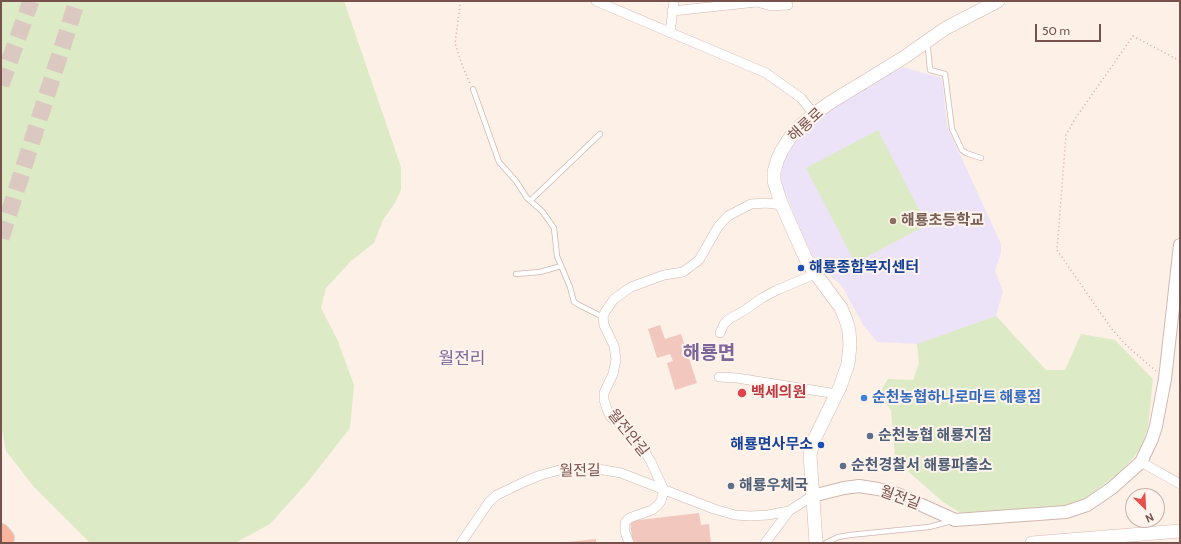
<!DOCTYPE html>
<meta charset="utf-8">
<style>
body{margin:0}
#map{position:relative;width:1181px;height:544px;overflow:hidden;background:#fcf0e7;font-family:Cabin,sans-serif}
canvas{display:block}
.frame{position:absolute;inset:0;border:2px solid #77514b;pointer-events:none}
.north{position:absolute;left:1125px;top:488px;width:40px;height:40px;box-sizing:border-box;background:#fff4ed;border:1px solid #c9b3ac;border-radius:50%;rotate:156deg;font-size:11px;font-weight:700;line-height:16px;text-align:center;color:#77514b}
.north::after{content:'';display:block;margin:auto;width:14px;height:18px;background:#e64f4c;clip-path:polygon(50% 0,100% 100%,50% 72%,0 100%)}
.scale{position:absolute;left:1035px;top:24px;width:66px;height:18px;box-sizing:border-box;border:2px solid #77514b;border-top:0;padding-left:5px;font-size:12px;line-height:14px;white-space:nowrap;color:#77514b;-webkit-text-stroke:3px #fff4ed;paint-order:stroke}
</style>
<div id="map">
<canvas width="1181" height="544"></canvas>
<div class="frame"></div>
<div class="north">N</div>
<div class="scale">50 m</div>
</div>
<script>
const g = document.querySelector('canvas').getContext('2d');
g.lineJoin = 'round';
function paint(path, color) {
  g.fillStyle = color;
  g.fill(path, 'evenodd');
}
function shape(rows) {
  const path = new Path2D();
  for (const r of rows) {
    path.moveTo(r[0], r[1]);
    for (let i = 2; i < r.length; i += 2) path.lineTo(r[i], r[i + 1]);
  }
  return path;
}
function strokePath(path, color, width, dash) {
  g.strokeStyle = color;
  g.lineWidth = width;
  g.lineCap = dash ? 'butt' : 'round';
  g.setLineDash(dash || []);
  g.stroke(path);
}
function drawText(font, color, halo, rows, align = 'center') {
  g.font = font + ' Cabin,"Noto Sans KR",sans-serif';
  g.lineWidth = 4;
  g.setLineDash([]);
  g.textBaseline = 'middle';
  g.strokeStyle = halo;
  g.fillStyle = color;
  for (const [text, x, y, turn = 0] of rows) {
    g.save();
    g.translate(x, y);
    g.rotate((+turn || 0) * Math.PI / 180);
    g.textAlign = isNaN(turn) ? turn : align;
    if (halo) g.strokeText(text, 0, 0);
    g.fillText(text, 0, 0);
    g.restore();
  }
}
const education = shape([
 [902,67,942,78,947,126,1001,244,1001,253,995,271,1003,291,996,316,921,344,877,342,864,326,841,285,824,270,813,256,805,240,781,183,782,165,790,150,807,128,816,120,843,101]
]);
const green = shape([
 [1,1,344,1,401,167,401,190,395,203,383,220,374,243,351,261,326,288,321,308,337,339,354,385,350,428,307,483,270,524,235,543,90,543,34,487,6,451,1,424],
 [878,130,927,225,855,263,806,168],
 [996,316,1046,370,1065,370,1081,334,1115,340,1153,379,1148,427,1141,448,1132,459,1118,474,1084,499,1068,507,966,514,959,512,943,502,903,467,895,458,891,411,880,392,888,379,913,380,919,363,917,344]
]);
const building = shape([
 [660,325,665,339,681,334,697,383,675,390,667,363,673,361,670,354,657,358,648,329],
 [699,513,701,525,709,524,711,543,635,543,632,538,630,521],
 [596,539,596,543,567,543,567,542]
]);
const motorwayTunnel = shape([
 [1,85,31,1],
 [1,238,77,1]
]);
const path = shape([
 [459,1,460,6,455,43,461,62,470,84],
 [1156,371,1126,345,1111,328,1057,250,1066,135,1075,119,1133,36,1180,61]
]);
const service = shape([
 [926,44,928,48,930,70,945,74,952,129,962,150,966,153,981,158],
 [473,89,499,162,516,181,527,198,542,211,554,228,557,256,570,287,574,302,579,305,603,317],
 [530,201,600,134],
 [516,274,540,272,561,266],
 [826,543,838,537,850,535,929,527,952,521]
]);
const minor = shape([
 [596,1,766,73,801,98,814,114],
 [672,11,757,2,771,6,788,5],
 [670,33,674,1],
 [720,333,724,324,729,319,745,310,762,298,777,290,815,274],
 [719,377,737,378,837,394],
 [1141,462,1180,484],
 [461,543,489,502,497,495,526,481,541,475,567,468,598,469,621,473,714,509,735,515,750,516,768,515,789,511,812,496],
 [629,543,625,532,625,523,628,519,632,517,652,510,658,505,661,501,664,490,651,462,639,442,626,427,614,420,610,416,607,409,604,400,604,393,613,374,616,360,614,346,604,325,603,317,605,312,614,299,631,287,664,275,683,272,699,260,718,227,728,216,751,204,767,203,782,205],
 [765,543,789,511]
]);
const tertiary = shape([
 [812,496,844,488,859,486,878,489,897,494,955,520,1066,512,1087,505,1112,488,1141,462,1152,439,1156,426,1165,379,1180,245]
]);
const secondary = shape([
 [816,543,810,455,813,442,840,387,848,364,850,345,849,331,846,320,841,308,810,266,805,257,781,203,774,181,774,172,777,161,782,150,789,139,800,126,814,114,831,102,903,58,946,28,998,1],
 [1032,543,1180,531]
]);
const trunk = shape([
 [1,532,6,538]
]);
const markers = [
 [893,221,4,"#8d6e63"],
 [801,268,4,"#1a4fb4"],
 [742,393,5,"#e0444e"],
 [864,398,4,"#3f7fe0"],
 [870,436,4,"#5c6f8a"],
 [821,445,4,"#1a4fb4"],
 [843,466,4,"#5c6f8a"],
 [731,486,4,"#5c6f8a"]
];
const streetNames = [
 ["해룡로",806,125,-43],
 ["월전안길",628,433,51],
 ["월전길",580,471,-1],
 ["월전길",900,498,20]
];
const educationNames = [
 ["해룡초등학교",901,221]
];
const transitNames = [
 ["해룡종합복지센터",809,268],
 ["해룡면사무소",813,445,"right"]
];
const healthNames = [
 ["백세의원",751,393]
];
const shopNames = [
 ["순천농협하나로마트 해룡점",872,398]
];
const serviceNames = [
 ["순천농협 해룡지점",878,436],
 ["순천경찰서 해룡파출소",851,466],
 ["해룡우체국",739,486]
];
const quarterNames = [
 ["월전리",462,359]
];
const districtNames = [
 ["해룡면",709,353]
];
paint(education, '#ede3f9');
paint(green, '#dcebc5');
paint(building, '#f2c8be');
strokePath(motorwayTunnel, '#dbc8c0', 17, [17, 8]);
strokePath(service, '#d1b7af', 6);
strokePath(minor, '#d1b7af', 10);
strokePath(tertiary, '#d1b7af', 14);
strokePath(secondary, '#d6b8af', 14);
strokePath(trunk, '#d9cecd', 18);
strokePath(path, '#d7aba1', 1.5, [1, 3]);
strokePath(service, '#fff', 4.5);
strokePath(minor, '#fff', 9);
strokePath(tertiary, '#fff', 12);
strokePath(secondary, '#fff', 13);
strokePath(trunk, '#f9b49e', 16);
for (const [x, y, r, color] of markers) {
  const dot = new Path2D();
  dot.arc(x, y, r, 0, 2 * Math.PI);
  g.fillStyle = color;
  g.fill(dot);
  strokePath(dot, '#fff4ed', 1.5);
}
drawText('15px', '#77514b', '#fff4ed', streetNames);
drawText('bold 15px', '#785e54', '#fff4ed', educationNames, 'left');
drawText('bold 15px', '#164399', '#fff4ed', transitNames, 'left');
drawText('bold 15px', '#be3a42', '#fff4ed', healthNames, 'left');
drawText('bold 15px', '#366cbe', '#fff4ed', shopNames, 'left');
drawText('bold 15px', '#4e5e75', '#fff4ed', serviceNames, 'left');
drawText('17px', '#7e669a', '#fff4ed', quarterNames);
drawText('bold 19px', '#7e669a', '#fff4ed', districtNames);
</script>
